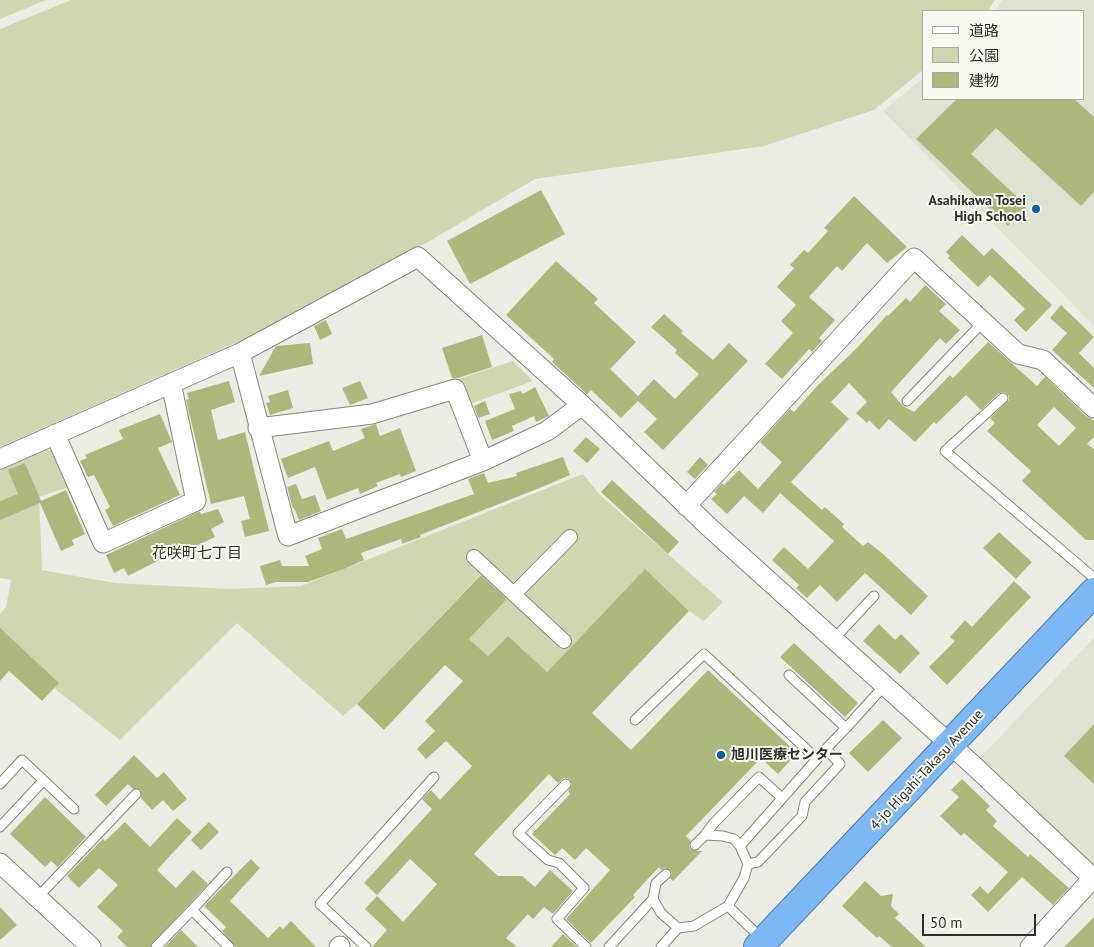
<!DOCTYPE html>
<meta charset="utf-8">
<style>
body{margin:0}
#map{position:relative;width:1094px;height:947px;overflow:hidden;background:#ebede4;font-family:"PT Sans","Noto Sans JP",sans-serif}
canvas{display:block}
.legend{position:absolute;left:922px;top:10px;width:162px;height:90px;box-sizing:border-box;background:#f8faf1;border:1px solid #a7a9a2;margin:0;padding:6px 9px;list-style:none;font-size:15px;color:#2e2f2c}
.legend li{display:flex;align-items:center;gap:10px;height:25px}
.legend b{width:25px;border:1px solid #a7a9a2}
.scale{position:absolute;left:922px;top:914px;width:114px;height:22px;box-sizing:border-box;border:2px solid #2e2f2c;border-top:0;padding-left:6px;font-size:15px;line-height:18px;white-space:nowrap;color:#2e2f2c;-webkit-text-stroke:4px #f8faf1;paint-order:stroke}
</style>
<div id="map">
<canvas width="1094" height="947"></canvas>
<ul class="legend">
<li><b style="height:6px;background:#fff"></b>道路</li>
<li><b style="height:14px;background:#cfd7b0"></b>公園</li>
<li><b style="height:14px;background:#acb87b"></b>建物</li>
</ul>
<div class="scale">50 m</div>
</div>
<script>
const g = document.querySelector('canvas').getContext('2d');
g.lineJoin = 'round';
function paint(path, color) {
  g.fillStyle = color;
  g.fill(path, 'evenodd');
}
function shape(rows) {
  const path = new Path2D();
  for (const r of rows) {
    path.moveTo(r[0], r[1]);
    for (let i = 2; i < r.length; i += 2) path.lineTo(r[i], r[i + 1]);
  }
  return path;
}
function strokePath(path, color, width, dash) {
  g.strokeStyle = color;
  g.lineWidth = width;
  g.lineCap = dash ? 'butt' : 'round';
  g.setLineDash(dash || []);
  g.stroke(path);
}
function drawText(font, color, halo, rows, align = 'center') {
  g.font = font + ' "PT Sans","Noto Sans JP",sans-serif';
  g.lineWidth = 4;
  g.setLineDash([]);
  g.textBaseline = 'middle';
  g.strokeStyle = halo;
  g.fillStyle = color;
  for (const [text, x, y, turn = 0] of rows) {
    g.save();
    g.translate(x, y);
    g.rotate((+turn || 0) * Math.PI / 180);
    g.textAlign = isNaN(turn) ? turn : align;
    if (halo) g.strokeText(text, 0, 0);
    g.fillText(text, 0, 0);
    g.restore();
  }
}
const built = shape([
 [1002,0,1094,0,1094,326,883,111,923,78,923,99,1083,99,1083,11,995,11],
 [1094,638,1094,879,973,765]
]);
const green = shape([
 [0,0,46,0,0,19],
 [71,0,995,0,988,11,923,11,923,70,874,110,764,146,535,179,421,246,262,331,0,447,0,29],
 [513,361,533,381,462,407,452,381],
 [47,449,55,453,71,486,39,497,42,570,115,583,230,589,301,586,583,474,601,496,723,602,704,621,689,611,645,569,541,678,534,660,508,636,488,656,469,639,507,599,481,574,357,704,343,716,237,623,120,740,59,692,0,637,0,614,6,607,11,580,0,578,0,469]
]);
const building = shape([
 [957,99,1074,99,1094,117,1094,192,1081,206,996,128,971,154,1027,206,1008,226,916,139],
 [541,190,565,234,470,284,447,241],
 [854,196,907,247,887,263,867,243,842,271,837,266,809,297,835,320,819,338,822,341,812,352,809,349,782,379,765,364,793,333,781,321,796,305,777,287,794,268,790,265,804,250,808,253,828,231,824,228],
 [962,235,984,256,992,248,1052,305,1026,332,1014,320,1025,309,990,275,978,287,948,258,950,256,946,252],
 [556,261,598,299,594,303,636,342,610,369,638,396,654,379,675,399,699,374,675,353,677,350,651,327,664,314,683,331,681,333,713,360,729,343,748,361,663,450,644,432,657,419,638,401,621,418,591,390,587,394,552,362,554,359,506,315],
 [925,285,946,304,939,311,960,330,946,344,940,338,891,392,903,406,914,412,950,375,953,378,988,342,1037,386,1045,377,1086,416,1094,420,1094,437,1087,444,1094,449,1094,540,1086,540,1022,481,1031,471,987,431,995,423,990,418,1009,400,1009,396,1005,392,999,393,981,410,966,395,936,424,934,422,915,442,889,419,879,430,869,420,867,423,856,413,867,402,849,383,831,402,849,419,791,482,822,510,825,507,844,524,842,527,863,546,868,542,882,553,928,596,911,615,865,573,837,602,820,585,807,598,796,588,799,585,772,560,784,547,808,569,834,541,780,493,763,513,744,496,727,514,711,499,717,494,714,492,722,483,724,485,739,470,758,489,782,462,760,442,790,409,794,412,818,385,856,349,887,315,888,316,906,298,910,302],
 [1054,407,1076,428,1059,446,1037,425],
 [1061,305,1094,337,1079,353,1094,368,1094,388,1052,350,1067,333,1050,318],
 [326,320,332,334,320,340,314,326],
 [482,335,492,367,458,378,452,378,442,348],
 [310,343,313,364,259,376,276,346],
 [229,381,235,402,211,410,218,440,245,432,269,531,245,537,241,521,250,519,244,496,211,504,186,400,189,399,187,393],
 [360,381,368,398,350,405,342,388],
 [535,387,549,416,536,422,534,416,512,426,514,431,492,440,485,421,515,409,509,394,521,391,523,394],
 [288,390,293,408,270,415,266,403,270,402,268,396],
 [485,401,490,414,478,418,474,406],
 [160,414,172,442,158,448,180,495,113,526,105,510,110,507,94,475,88,477,80,461,87,458,85,455,123,439,119,430],
 [376,424,380,436,400,428,416,471,401,477,400,474,376,483,378,486,360,494,358,488,327,500,315,467,288,478,281,459,329,441,333,451,365,438,361,429],
 [586,437,600,449,587,463,573,451],
 [563,457,570,475,542,487,420,535,421,537,402,544,401,539,361,553,364,560,344,569,308,582,276,582,266,585,260,566,280,560,282,566,309,566,305,556,322,549,318,538,342,529,346,539,474,494,468,479,484,473,488,483,517,476,516,473],
 [700,457,708,465,695,479,687,472],
 [25,463,41,501,66,490,85,534,72,540,74,545,61,551,40,503,0,520,0,501,18,494,8,470],
 [612,480,679,542,668,554,601,492],
 [296,484,302,499,315,495,321,511,299,520,294,508,293,509,287,487],
 [218,509,224,522,211,529,215,537,183,552,181,549,128,576,124,568,114,573,106,555,200,511,201,514],
 [999,532,1032,562,1016,579,983,548],
 [645,569,689,611,592,713,631,750,708,670,797,753,778,774,761,758,686,836,691,841,689,846,691,850,702,851,673,881,670,878,672,873,670,870,665,868,661,870,659,867,633,895,635,897,591,943,566,919,610,870,586,848,575,860,562,848,555,855,532,834,570,794,568,791,572,785,570,779,564,778,558,783,549,774,474,854,498,876,522,876,535,887,550,870,573,891,553,914,544,907,533,919,528,914,506,938,517,947,372,947,387,930,365,909,377,896,403,922,437,884,410,859,377,895,364,883,432,809,422,799,431,790,440,800,472,766,446,741,426,759,417,749,435,731,425,721,463,681,445,665,384,730,357,704,481,575,507,599,469,639,488,656,508,636,547,672],
 [1014,581,1031,597,947,685,929,667,955,641,950,637,965,620,972,627],
 [879,624,895,640,901,634,920,653,900,674,863,641],
 [0,628,59,683,42,701,9,671,0,681],
 [794,643,858,703,845,717,780,657],
 [883,720,902,738,868,772,849,753],
 [1094,724,1094,784,1064,756],
 [134,755,157,778,164,772,187,799,173,811,163,800,152,810,141,798,141,790,133,789,128,784,106,806,95,795],
 [962,779,990,806,986,810,997,821,993,826,1028,857,1030,854,1069,888,1053,905,1022,877,988,912,971,895,980,886,988,894,1008,872,964,833,961,836,940,816,959,797,951,790],
 [45,797,86,837,58,867,51,861,45,867,10,834],
 [177,818,192,832,157,870,176,888,193,870,208,884,150,947,127,947,117,937,123,931,97,907,118,885,99,868,79,888,67,876,96,846,103,839,105,841,125,822,150,847],
 [209,822,219,832,201,850,191,840],
 [251,859,260,868,230,901,268,938,280,926,283,929,291,921,316,947,235,947,222,931,226,927,204,906],
 [865,881,881,896,893,894,891,906,899,914,895,918,926,947,892,947,879,936,877,938,842,906],
 [0,907,17,925,0,940],
 [1094,917,1094,947,1064,947],
 [181,930,198,947,165,947],
 [563,934,577,947,551,947]
]);
const service = shape([
 [1003,398,945,451,1094,578],
 [907,401,984,321],
 [833,640,874,596],
 [789,675,846,728,884,686],
 [635,720,704,654,817,759,740,846],
 [822,753,846,728],
 [0,784,22,760,74,809],
 [566,784,518,833,548,860,559,863,584,888,557,919,586,947],
 [0,827,43,781],
 [705,835,713,824,759,777,782,798],
 [748,864,758,862,802,816,805,802,840,764,826,749],
 [666,874,656,883,653,899,661,913,678,928,694,926,728,906,744,878,748,864,740,846,734,839,723,836,705,835,695,845],
 [37,898,136,794],
 [728,906,762,939],
 [192,910,227,872],
 [156,947,192,910,229,947],
 [366,947,320,904,434,777],
 [609,947,653,899],
 [661,947,678,928]
]);
const pedestrian = shape([
 [474,557,564,641],
 [514,594,570,537]
]);
const minor = shape([
 [240,353,288,536,483,461,547,431,582,405],
 [258,428,372,414,455,389,483,461],
 [55,434,103,543,196,501,171,383],
 [0,459,240,353,418,257,582,405,709,527,973,765,1094,879],
 [686,506,914,258,1018,354,1043,360,1094,408],
 [0,863,91,947],
 [339,947,340,946],
 [1030,947,1093,878]
]);
const trunk = shape([
 [758,947,1094,592]
]);
const markers = [
 [1036,209,5,"#0060ac"],
 [721,755,5,"#0060ac"]
];
const poiNames = [
 ["Asahikawa Tosei",1026,201],
 ["High School",1026,217],
 ["旭川医療センター",731,755,"left"]
];
const streetNames = [
 ["4-jo Higahi-Takasu Avenue",927,770,-47]
];
const neighbourhoodNames = [
 ["花咲町七丁目",197,554]
];
paint(built, '#dee2d1');
paint(green, '#cfd7b0');
paint(building, '#acb87b');
strokePath(service, '#878981', 11);
strokePath(pedestrian, '#878981', 16);
strokePath(minor, '#878981', 21);
strokePath(trunk, '#4d7cad', 30);
strokePath(service, '#fff', 9);
strokePath(pedestrian, '#fff', 14);
strokePath(minor, '#fff', 19);
strokePath(trunk, '#7eb8f4', 28);
for (const [x, y, r, color] of markers) {
  const dot = new Path2D();
  dot.arc(x, y, r, 0, 2 * Math.PI);
  g.fillStyle = color;
  g.fill(dot);
  strokePath(dot, '#f8faf1', 2);
}
drawText('bold 14px', '#2e2f2c', '#f8faf1', poiNames, 'right');
drawText('14px', '#2e2f2c', '#f8faf1', streetNames);
drawText('15px', '#2e2f2c', '#f8faf1', neighbourhoodNames);
</script>
